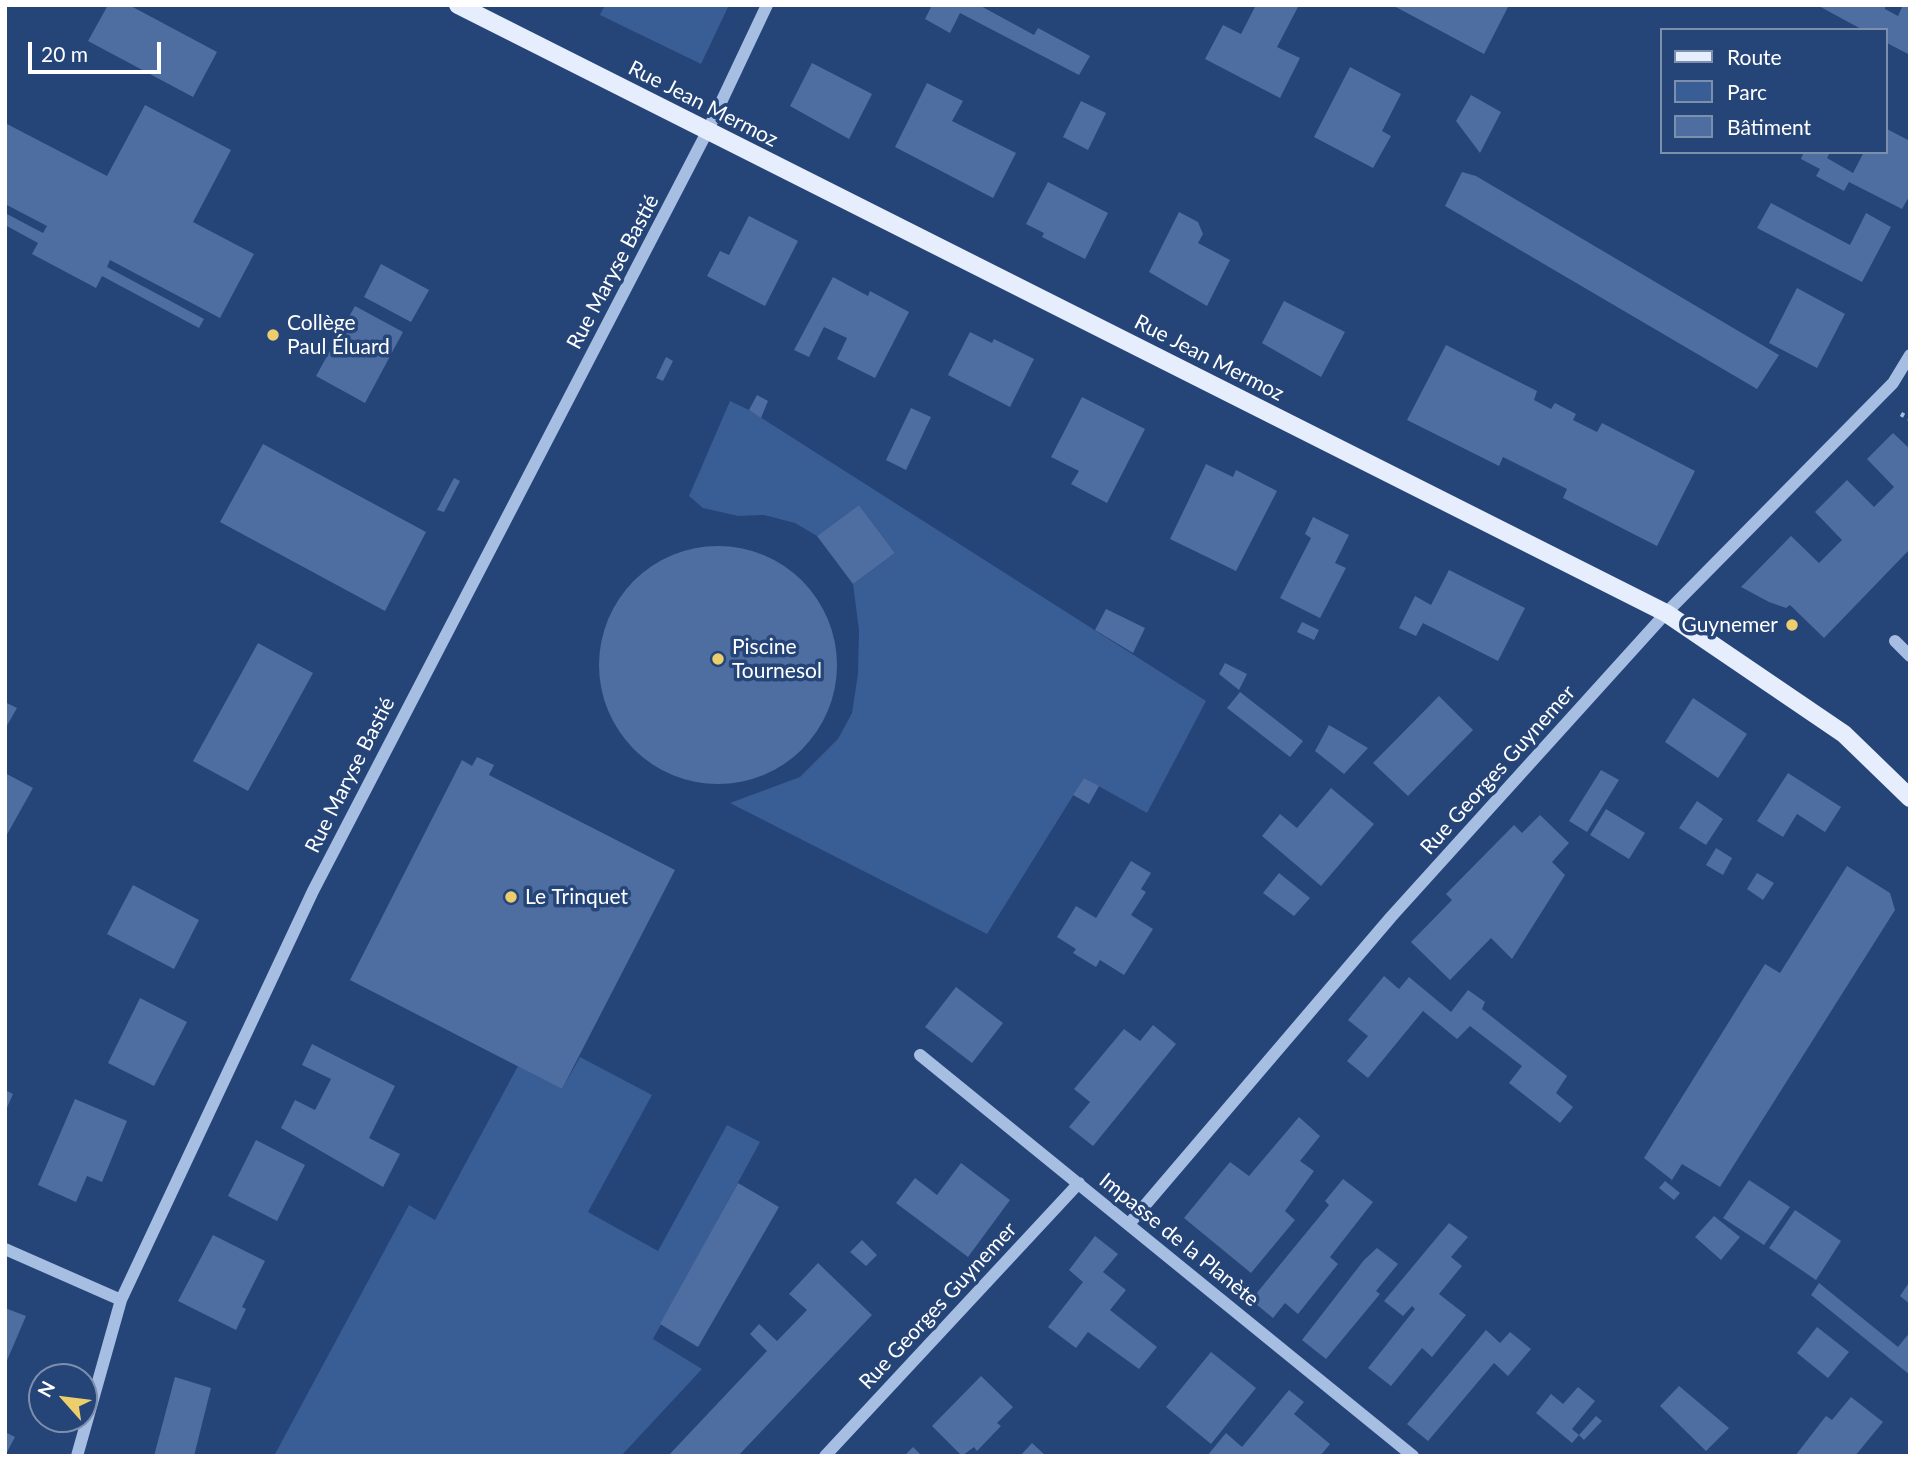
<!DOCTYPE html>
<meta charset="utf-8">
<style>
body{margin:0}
#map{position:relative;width:1915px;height:1461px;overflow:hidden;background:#254477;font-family:Lato,sans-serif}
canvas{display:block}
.frame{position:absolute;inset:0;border:7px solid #fff;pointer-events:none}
.legend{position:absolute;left:1660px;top:28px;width:228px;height:126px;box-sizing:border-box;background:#254477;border:2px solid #7c8fad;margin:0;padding:9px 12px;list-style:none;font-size:21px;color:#fff}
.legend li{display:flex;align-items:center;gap:14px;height:35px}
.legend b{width:35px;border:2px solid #7c8fad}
.north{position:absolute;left:28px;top:1363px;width:70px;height:70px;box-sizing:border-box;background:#254477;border:2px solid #7c8fad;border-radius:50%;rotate:298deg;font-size:19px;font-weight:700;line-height:28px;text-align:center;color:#fff}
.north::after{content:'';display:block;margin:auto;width:24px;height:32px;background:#ecce6c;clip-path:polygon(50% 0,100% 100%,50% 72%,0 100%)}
.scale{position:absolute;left:28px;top:42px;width:133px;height:32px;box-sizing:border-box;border:4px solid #fff;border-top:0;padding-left:9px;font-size:21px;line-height:24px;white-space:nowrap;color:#fff;-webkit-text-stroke:5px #254477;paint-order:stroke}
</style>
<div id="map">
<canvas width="1915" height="1461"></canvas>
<div class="frame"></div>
<ul class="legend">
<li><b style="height:9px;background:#e6edfc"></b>Route</li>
<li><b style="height:19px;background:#395d95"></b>Parc</li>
<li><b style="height:19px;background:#4e6ea1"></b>Bâtiment</li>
</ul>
<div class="north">N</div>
<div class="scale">20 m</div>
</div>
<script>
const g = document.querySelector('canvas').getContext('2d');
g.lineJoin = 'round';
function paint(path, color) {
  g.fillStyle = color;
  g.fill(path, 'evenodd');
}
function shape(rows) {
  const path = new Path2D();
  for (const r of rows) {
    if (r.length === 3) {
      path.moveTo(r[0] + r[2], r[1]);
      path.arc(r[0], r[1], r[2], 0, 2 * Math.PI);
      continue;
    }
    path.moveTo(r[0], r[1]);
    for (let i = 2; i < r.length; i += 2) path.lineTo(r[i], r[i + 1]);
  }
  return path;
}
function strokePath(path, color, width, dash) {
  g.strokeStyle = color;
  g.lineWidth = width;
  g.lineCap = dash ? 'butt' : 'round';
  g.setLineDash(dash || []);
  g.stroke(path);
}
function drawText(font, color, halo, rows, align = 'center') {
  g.font = font + ' Lato,sans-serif';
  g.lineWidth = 7;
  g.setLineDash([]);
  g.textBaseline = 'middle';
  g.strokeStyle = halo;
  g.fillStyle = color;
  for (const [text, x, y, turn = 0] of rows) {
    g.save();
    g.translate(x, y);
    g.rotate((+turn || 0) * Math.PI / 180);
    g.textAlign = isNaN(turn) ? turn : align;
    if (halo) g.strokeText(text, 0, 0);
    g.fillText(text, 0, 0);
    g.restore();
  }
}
const green = shape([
 [605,5,729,5,701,64,600,15],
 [730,401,749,410,1206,701,1147,813,1084,778,987,934,730,803,800,777,838,739,852,713,858,674,859,630,853,584,895,553,859,505,817,536,795,523,764,515,738,516,703,508,689,496],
 [580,1057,652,1095,588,1212,658,1251,727,1125,760,1142,653,1339,702,1369,621,1456,274,1456,409,1205,435,1220,518,1066,562,1089]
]);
const building = shape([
 [108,5,129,5,217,52,193,97,88,41],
 [932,5,979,5,1034,35,1038,28,1090,56,1079,75,960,13,950,33,925,19],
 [1256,5,1299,5,1277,47,1300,58,1280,98,1205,59,1223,25,1241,34],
 [1392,5,1509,5,1484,54],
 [1817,5,1885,5,1885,9,1898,16,1903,5,1910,5,1910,55,1885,42,1885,30,1863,30],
 [812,63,872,94,849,139,790,106],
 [1350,67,1401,94,1382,131,1391,136,1373,168,1314,137],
 [927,83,963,101,952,121,1016,153,993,198,895,147],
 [1471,95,1501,112,1480,153,1456,121],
 [1081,101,1106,113,1088,150,1063,137],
 [145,105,231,150,193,222,254,254,220,318,110,260,107,267,204,319,199,328,102,276,96,288,32,254,38,243,5,225,5,213,43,233,47,226,5,204,7,124,107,176],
 [1885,128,1910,141,1910,195,1902,209,1849,182,1844,191,1816,176,1820,169,1801,159,1804,152,1830,152,1827,158,1853,173,1864,152,1885,152],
 [1462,172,1476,176,1779,355,1757,389,1445,206],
 [1048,182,1108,213,1085,259,1042,237,1044,233,1026,224],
 [1771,203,1850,245,1866,213,1891,227,1862,282,1757,228],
 [1179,212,1198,222,1203,234,1198,243,1230,260,1207,306,1149,272],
 [749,216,798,241,765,306,707,276,720,251,729,255],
 [381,264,429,290,411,322,364,297],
 [833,277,868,296,870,291,909,312,875,378,837,359,847,338,824,327,809,357,794,350],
 [1797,288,1845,314,1817,368,1769,343],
 [1284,301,1345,332,1321,377,1262,343],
 [355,306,403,332,365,403,316,376],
 [970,332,992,343,994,339,1034,359,1010,407,948,375],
 [1446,345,1537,391,1534,400,1551,409,1555,403,1576,414,1573,420,1597,432,1602,423,1695,471,1657,546,1563,498,1567,489,1503,457,1499,466,1407,420],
 [666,357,673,361,663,381,656,378],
 [757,395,768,401,761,418,749,410],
 [1082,397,1145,429,1107,503,1071,484,1079,471,1051,457],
 [911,408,931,417,906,470,886,460],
 [1893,433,1910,449,1910,549,1824,638,1790,605,1786,608,1769,602,1741,587,1791,536,1819,563,1842,540,1815,512,1847,480,1874,507,1894,487,1867,459],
 [263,444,426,532,385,611,220,522],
 [1206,464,1233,477,1236,470,1277,491,1236,571,1170,539],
 [454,478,460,481,444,512,437,510],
 [859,505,895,553,853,584,817,536],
 [1313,517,1349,535,1335,563,1346,568,1320,618,1280,598,1311,538,1305,534],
 [718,665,119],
 [1449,570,1525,608,1498,661,1423,623,1416,636,1399,628,1415,596,1431,605],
 [1106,609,1145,628,1133,653,1095,630],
 [1302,622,1319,630,1314,640,1297,632],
 [258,643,313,673,248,791,193,761],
 [1225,663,1247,674,1239,690,1219,674],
 [1240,692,1303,741,1290,757,1227,708],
 [1439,696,1473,730,1408,796,1373,763],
 [1693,698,1747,734,1718,778,1665,742],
 [5,702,17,708,5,729],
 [1329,725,1368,748,1344,774,1315,751],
 [477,757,494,765,489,775,675,870,562,1089,350,980,462,760,472,766],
 [1601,770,1619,780,1587,832,1569,821],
 [5,773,33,788,5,838],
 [1788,773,1841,807,1825,832,1797,814,1783,837,1757,821],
 [1084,778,1099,786,1089,804,1073,795],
 [1331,788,1374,824,1321,886,1262,836,1280,814,1297,828],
 [1697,801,1723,819,1706,845,1679,828],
 [1606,809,1645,833,1629,859,1590,835],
 [1540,815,1569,843,1552,862,1565,875,1512,959,1491,938,1450,980,1411,942,1452,900,1446,894,1514,825,1522,833],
 [1716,848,1732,858,1723,875,1706,865],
 [1131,861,1151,873,1141,889,1146,892,1131,915,1153,929,1124,975,1100,960,1096,967,1073,953,1076,949,1057,937,1076,906,1096,918],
 [1847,866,1890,893,1895,910,1720,1187,1682,1164,1672,1180,1644,1158,1765,964,1780,973],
 [1279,873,1310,898,1294,916,1263,893],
 [1757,873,1774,883,1763,900,1747,889],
 [133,885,199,920,174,969,107,934],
 [1384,976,1399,989,1409,977,1451,1012,1468,990,1485,1002,1482,1009,1567,1076,1556,1093,1573,1107,1560,1123,1509,1083,1522,1066,1470,1026,1457,1039,1423,1011,1368,1078,1347,1061,1368,1036,1348,1020],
 [956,987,1003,1023,972,1063,925,1027],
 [140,998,187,1022,154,1086,108,1063],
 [1153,1025,1176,1044,1093,1146,1069,1127,1090,1102,1074,1089,1124,1029,1140,1041],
 [312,1044,395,1086,369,1138,400,1154,383,1187,281,1128,295,1100,315,1110,331,1079,302,1065],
 [5,1090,13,1094,5,1112],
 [75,1099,127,1121,102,1182,87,1176,76,1202,38,1185],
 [1299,1117,1320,1136,1300,1161,1314,1171,1285,1211,1295,1220,1251,1273,1184,1218,1230,1162,1249,1176],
 [256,1140,305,1165,277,1221,228,1196],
 [961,1163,1010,1200,968,1257,896,1203,915,1178,937,1195],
 [1343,1179,1373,1202,1330,1257,1338,1264,1298,1314,1285,1303,1273,1318,1251,1300,1329,1205,1325,1201],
 [1749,1180,1790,1207,1764,1245,1723,1218],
 [1665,1181,1680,1193,1674,1200,1659,1188],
 [738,1183,779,1207,698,1347,660,1324],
 [1795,1210,1841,1241,1816,1280,1769,1248],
 [1714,1216,1740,1237,1721,1260,1695,1237],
 [1449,1223,1468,1237,1451,1257,1462,1266,1439,1294,1466,1315,1432,1357,1422,1348,1391,1386,1368,1368,1415,1309,1412,1306,1403,1316,1384,1301],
 [213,1235,265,1261,242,1307,246,1309,236,1330,178,1301],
 [1095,1236,1118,1254,1103,1272,1126,1290,1110,1310,1157,1347,1139,1369,1088,1332,1076,1348,1048,1327,1083,1282,1069,1270],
 [862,1240,877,1255,866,1266,850,1252],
 [1377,1248,1398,1264,1376,1291,1380,1294,1326,1359,1302,1340,1364,1260],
 [818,1263,872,1315,738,1456,668,1456,767,1351,750,1334,759,1324,777,1341,807,1310,789,1294],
 [1910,1281,1910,1304,1900,1296],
 [1819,1283,1898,1347,1910,1332,1910,1375,1811,1295],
 [5,1308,26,1316,5,1365],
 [1817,1327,1849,1352,1828,1378,1797,1353],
 [1486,1330,1500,1343,1510,1332,1531,1349,1508,1376,1494,1363,1428,1441,1407,1424],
 [1211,1352,1256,1388,1211,1444,1166,1407],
 [981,1376,1013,1407,997,1423,1001,1426,977,1451,974,1447,962,1456,932,1426],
 [175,1377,211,1388,194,1456,154,1456],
 [1679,1386,1729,1428,1706,1451,1660,1406],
 [1578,1387,1595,1401,1572,1429,1579,1435,1596,1416,1602,1421,1584,1440,1579,1435,1572,1443,1536,1413,1551,1394,1563,1404],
 [1289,1390,1304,1402,1294,1414,1330,1444,1320,1456,1207,1456,1226,1433,1242,1447],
 [1851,1397,1883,1422,1855,1456,1795,1456,1826,1416,1832,1420],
 [5,1432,15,1437,5,1456],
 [1032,1443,1046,1456,1020,1456],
 [913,1447,922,1456,904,1456]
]);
const path = shape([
 [1901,414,1910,419]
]);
const minor = shape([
 [1895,641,1910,656],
 [920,1055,1413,1456],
 [1129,1224,1391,917,1666,613,1893,383,1910,355],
 [5,1249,121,1300],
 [77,1456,121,1300,313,891,707,132,767,5],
 [825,1456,1079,1183]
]);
const major = shape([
 [458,5,1666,613,1844,734,1910,798]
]);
const markers = [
 [273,335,7,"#ecce6c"],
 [1792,625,7,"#ecce6c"],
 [718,659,7,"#ecce6c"],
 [511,897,7,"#ecce6c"]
];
const streetNames = [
 ["Rue Jean Mermoz",703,104,27],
 ["Rue Maryse Bastié",613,272,-62],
 ["Rue Jean Mermoz",1209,358,27],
 ["Rue Georges Guynemer",1498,770,-48],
 ["Rue Maryse Bastié",350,775,-63],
 ["Impasse de la Planète",1179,1240,39],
 ["Rue Georges Guynemer",938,1306,-47]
];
const poiNames = [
 ["Collège",287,323],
 ["Paul Éluard",287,347],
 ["Guynemer",1778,625,"right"],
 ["Piscine",732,647],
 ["Tournesol",732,671],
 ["Le Trinquet",525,897]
];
paint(green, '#395d95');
paint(building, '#4e6ea1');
strokePath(path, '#a7bee3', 4.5, [3.5, 5]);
strokePath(minor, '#a7bee3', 12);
strokePath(major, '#e6edfc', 18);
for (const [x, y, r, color] of markers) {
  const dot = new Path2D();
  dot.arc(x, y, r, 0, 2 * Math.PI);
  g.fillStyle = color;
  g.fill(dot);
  strokePath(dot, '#254477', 2.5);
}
drawText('21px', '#fff', '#254477', streetNames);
drawText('21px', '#fff', '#254477', poiNames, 'left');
</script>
